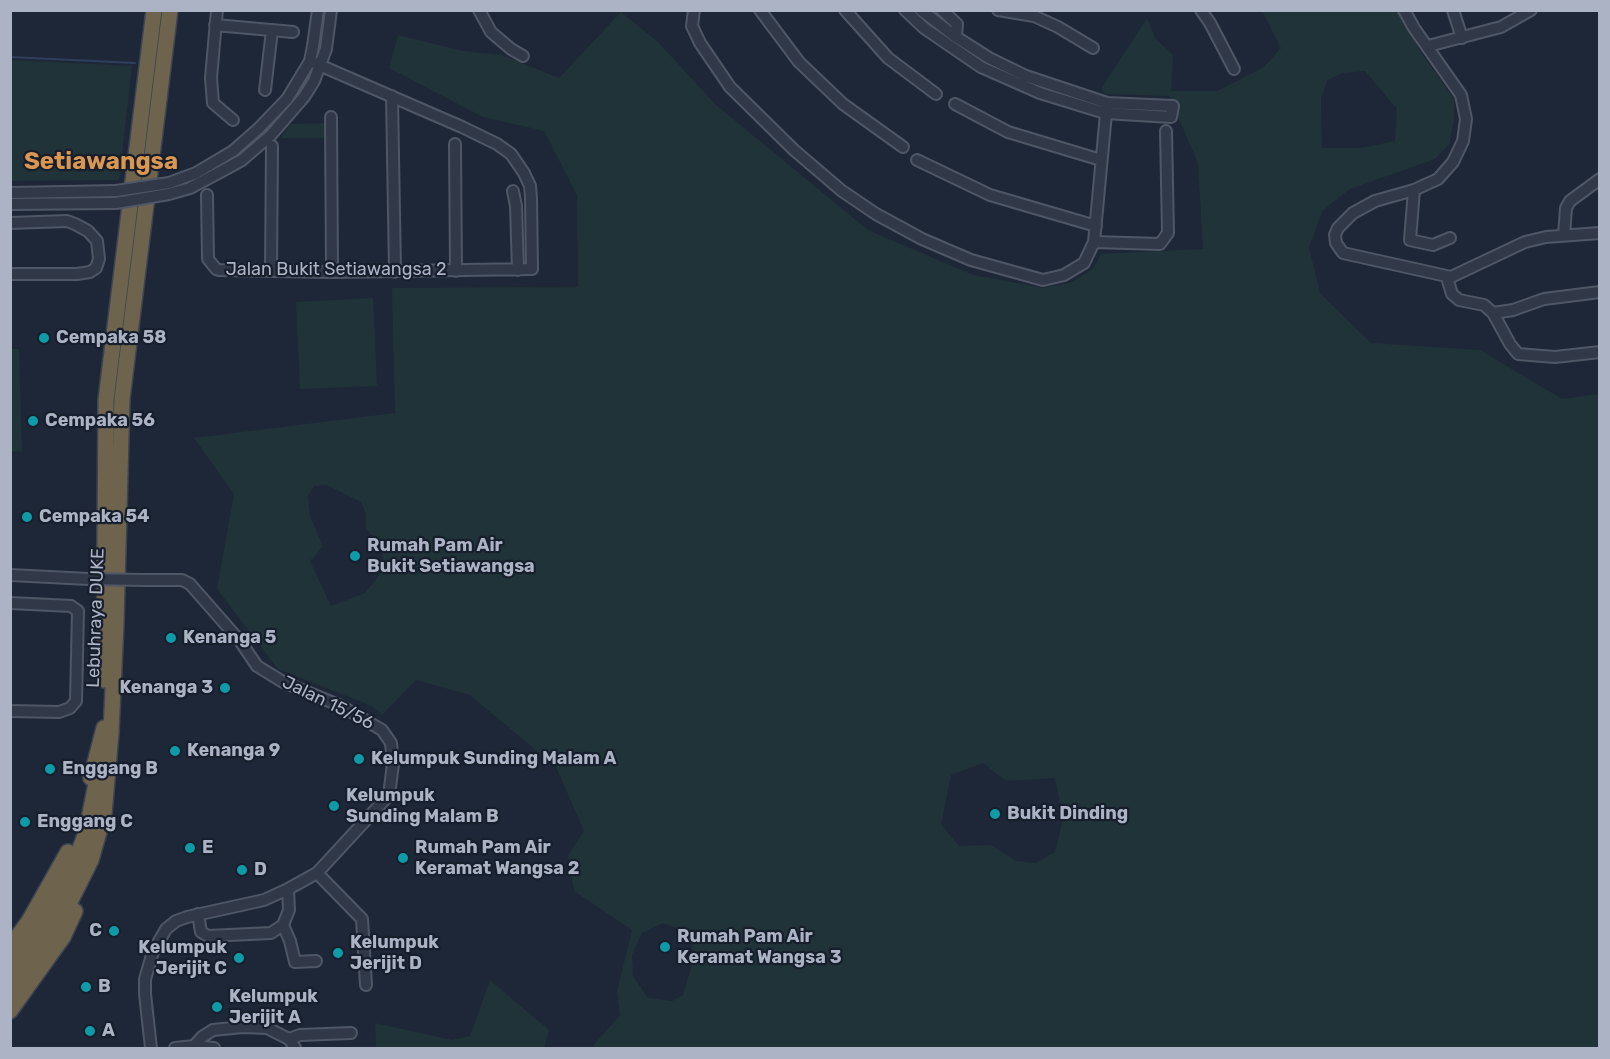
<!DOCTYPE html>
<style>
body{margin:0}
#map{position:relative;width:1610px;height:1059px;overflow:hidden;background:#1e2737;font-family:Rubik,sans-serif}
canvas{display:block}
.frame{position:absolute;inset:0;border:12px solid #abb3c5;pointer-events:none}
</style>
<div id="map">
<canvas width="1610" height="1059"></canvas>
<div class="frame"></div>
</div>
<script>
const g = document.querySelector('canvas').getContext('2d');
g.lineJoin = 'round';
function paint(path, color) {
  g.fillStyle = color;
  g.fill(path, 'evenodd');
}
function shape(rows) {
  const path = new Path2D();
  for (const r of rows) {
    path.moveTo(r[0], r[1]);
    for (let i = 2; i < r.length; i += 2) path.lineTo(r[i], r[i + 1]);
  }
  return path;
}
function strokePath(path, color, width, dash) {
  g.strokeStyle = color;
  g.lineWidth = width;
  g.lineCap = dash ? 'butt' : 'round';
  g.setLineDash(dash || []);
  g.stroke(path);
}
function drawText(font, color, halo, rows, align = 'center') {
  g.font = font + ' Rubik,sans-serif';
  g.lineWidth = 4.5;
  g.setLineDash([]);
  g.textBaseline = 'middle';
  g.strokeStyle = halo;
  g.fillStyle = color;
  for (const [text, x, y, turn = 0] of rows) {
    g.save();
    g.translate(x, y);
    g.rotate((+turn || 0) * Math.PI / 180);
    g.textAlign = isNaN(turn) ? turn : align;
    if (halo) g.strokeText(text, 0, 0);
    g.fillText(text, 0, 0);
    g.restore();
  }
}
const green = shape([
 [1262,11,1399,11,1420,51,1454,99,1454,121,1449,144,1435,159,1350,189,1322,211,1309,248,1320,293,1371,343,1480,350,1562,399,1599,394,1599,1048,591,1048,620,1015,617,991,632,930,574,891,568,855,584,831,556,767,470,695,416,680,382,715,372,706,278,669,217,589,234,494,194,438,395,413,392,288,578,287,577,195,544,131,483,117,389,68,398,35,463,51,502,55,559,78,621,12,659,43,715,104,868,230,973,275,1043,288,1070,283,1093,269,1101,254,1203,249,1198,163,1169,96,1106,94,1101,89,1147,18,1155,38,1173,55,1171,91,1217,91,1264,67,1281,48],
 [1365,71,1397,109,1395,141,1361,148,1322,148,1321,98,1328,80,1342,73],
 [327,485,361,502,366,514,366,528,382,549,384,569,365,593,331,606,310,561,323,546,310,516,308,496,314,486],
 [983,763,1006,781,1055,778,1063,819,1055,852,1036,863,1016,861,991,845,959,846,941,824,951,775],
 [663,923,689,933,694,957,683,995,672,1001,648,998,633,976,632,955,642,933],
 [10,60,132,66,119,180,11,181],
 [331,123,331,138,281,138,290,124],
 [373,298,377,386,300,389,296,302],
 [10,349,19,349,22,452,11,451],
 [490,980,549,1030,544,1048,376,1048,375,1023,452,1040,470,1036]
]);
const stream = shape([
 [10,57,135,63]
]);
const minor = shape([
 [217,10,211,78,213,103,233,120],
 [479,10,491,32,511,49,523,56],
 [694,10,692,26,700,43,730,87,794,150,842,191,876,214,922,239,971,260,1043,280,1064,275,1084,263,1094,242,1107,103],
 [760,10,799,62,843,104,903,147],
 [845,10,888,58,936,94],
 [905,10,924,28,981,67,1040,93,1105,113,1171,117,1173,106,1107,103,1026,76,989,58,956,37,921,10],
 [942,10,957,24,956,37],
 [998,10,1034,16,1058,27,1093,48],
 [1201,10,1210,23,1234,69],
 [1404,10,1414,28,1461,95,1466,119,1463,141,1453,162,1438,179,1414,190,1375,201,1353,213,1338,228,1335,235,1336,243,1343,253,1451,277],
 [1453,10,1462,38],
 [215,25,293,32],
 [1428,46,1501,27,1531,10],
 [265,90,272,30],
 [392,96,395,272],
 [955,104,1008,132,1101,160],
 [331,117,332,272],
 [455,144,456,271],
 [917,160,990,195,1096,226],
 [169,183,196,173,233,151,258,129,287,99,310,61,313,46,318,10],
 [1414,190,1410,240,1433,245,1450,238],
 [513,191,516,206,518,270],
 [10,193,116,191],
 [169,194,190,188,222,171,242,160,271,135,304,97,314,81,326,49,331,10],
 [207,195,208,259,216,269,219,270,332,272,532,269,531,198,530,186,524,173,511,154,497,144,462,127,310,61],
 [10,204,116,203],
 [10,223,67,221,75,224,88,231,97,241,99,259,96,268,90,272,77,274,10,274],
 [1564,235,1566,208,1570,201,1600,179],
 [1094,242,1160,244,1168,233,1166,131],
 [271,271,272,146],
 [1451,277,1448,281,1452,294,1459,300,1484,305,1493,313,1510,344,1518,354,1555,357,1600,352],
 [1451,277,1525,242,1546,237,1600,233],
 [1493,313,1513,310,1544,299,1600,292],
 [10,575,89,579],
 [143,580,182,580,190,584,240,641,257,666,283,682,341,706,382,730,391,743,393,764,389,795,317,873,288,889,264,900,187,917,176,921,166,929,153,952,145,979,145,994,151,1048],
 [10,603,71,606,78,611,76,701,70,708,59,712,10,711],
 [317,873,362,919,366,985],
 [198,914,201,932,208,936,271,933,283,925,289,910,288,889],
 [283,925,290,941,295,962,316,961],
 [289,1039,300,1035,351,1033],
 [194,1046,202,1037,213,1030,243,1027,267,1028,289,1039,295,1048],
 [175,1048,194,1046,214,1048]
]);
const highway = shape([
 [104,680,106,400,154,10],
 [91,778,104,728],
 [10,947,29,921,68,852],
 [10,966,41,925,73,867,86,833,99,769],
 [10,988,52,932,70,902,91,860,104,814,111,733,116,623,122,399,170,10],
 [10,1011,63,937,75,911]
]);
const minorBridge = shape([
 [116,191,169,183],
 [116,203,169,194],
 [89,579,143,580]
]);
const markers = [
 [44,338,6,"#0f9aa8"],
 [33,421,6,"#0f9aa8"],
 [27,517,6,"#0f9aa8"],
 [355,556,6,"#0f9aa8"],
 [171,638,6,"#0f9aa8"],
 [225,688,6,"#0f9aa8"],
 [175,751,6,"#0f9aa8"],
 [359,759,6,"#0f9aa8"],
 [50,769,6,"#0f9aa8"],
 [334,806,6,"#0f9aa8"],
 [995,814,6,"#0f9aa8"],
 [25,822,6,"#0f9aa8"],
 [190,848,6,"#0f9aa8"],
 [403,858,6,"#0f9aa8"],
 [242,870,6,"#0f9aa8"],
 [114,931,6,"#0f9aa8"],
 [665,947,6,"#0f9aa8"],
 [338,953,6,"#0f9aa8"],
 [239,958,6,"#0f9aa8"],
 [86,987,6,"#0f9aa8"],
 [217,1007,6,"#0f9aa8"],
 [90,1031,6,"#0f9aa8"]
];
const streetNames = [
 ["Jalan Bukit Setiawangsa 2",336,270],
 ["Lebuhraya DUKE",96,618,-88],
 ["Jalan 15/56",328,703,26]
];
const poiNames = [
 ["Cempaka 58",56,338],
 ["Cempaka 56",45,421],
 ["Cempaka 54",39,517],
 ["Rumah Pam Air",367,546],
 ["Bukit Setiawangsa",367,567],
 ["Kenanga 5",183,638],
 ["Kenanga 3",213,688,"right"],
 ["Kenanga 9",187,751],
 ["Kelumpuk Sunding Malam A",371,759],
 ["Enggang B",62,769],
 ["Kelumpuk",346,796],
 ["Sunding Malam B",346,817],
 ["Bukit Dinding",1007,814],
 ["Enggang C",37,822],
 ["E",202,848],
 ["Rumah Pam Air",415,848],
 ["Keramat Wangsa 2",415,869],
 ["D",254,870],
 ["C",102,931,"right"],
 ["Rumah Pam Air",677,937],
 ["Keramat Wangsa 3",677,958],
 ["Kelumpuk",350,943],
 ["Jerijit D",350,964],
 ["Kelumpuk",227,948,"right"],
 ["Jerijit C",227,969,"right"],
 ["B",98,987],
 ["Kelumpuk",229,997],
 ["Jerijit A",229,1018],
 ["A",102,1031]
];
const districtNames = [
 ["Setiawangsa",101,162]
];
paint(green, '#203338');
strokePath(stream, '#2e3e5d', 2);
strokePath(minor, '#4f5666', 14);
strokePath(highway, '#3c4352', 18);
strokePath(minor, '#313948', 10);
strokePath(highway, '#6e644d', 15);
strokePath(minorBridge, '#4f5666', 14, []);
strokePath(minorBridge, '#313948', 10);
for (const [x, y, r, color] of markers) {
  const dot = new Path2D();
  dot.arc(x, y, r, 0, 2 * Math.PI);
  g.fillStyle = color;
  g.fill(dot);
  strokePath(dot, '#171e2c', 2);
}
drawText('18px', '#abb3c5', '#171e2c', streetNames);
drawText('bold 18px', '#abb3c5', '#171e2c', poiNames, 'left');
drawText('bold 24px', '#da9751', '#171e2c', districtNames);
</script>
